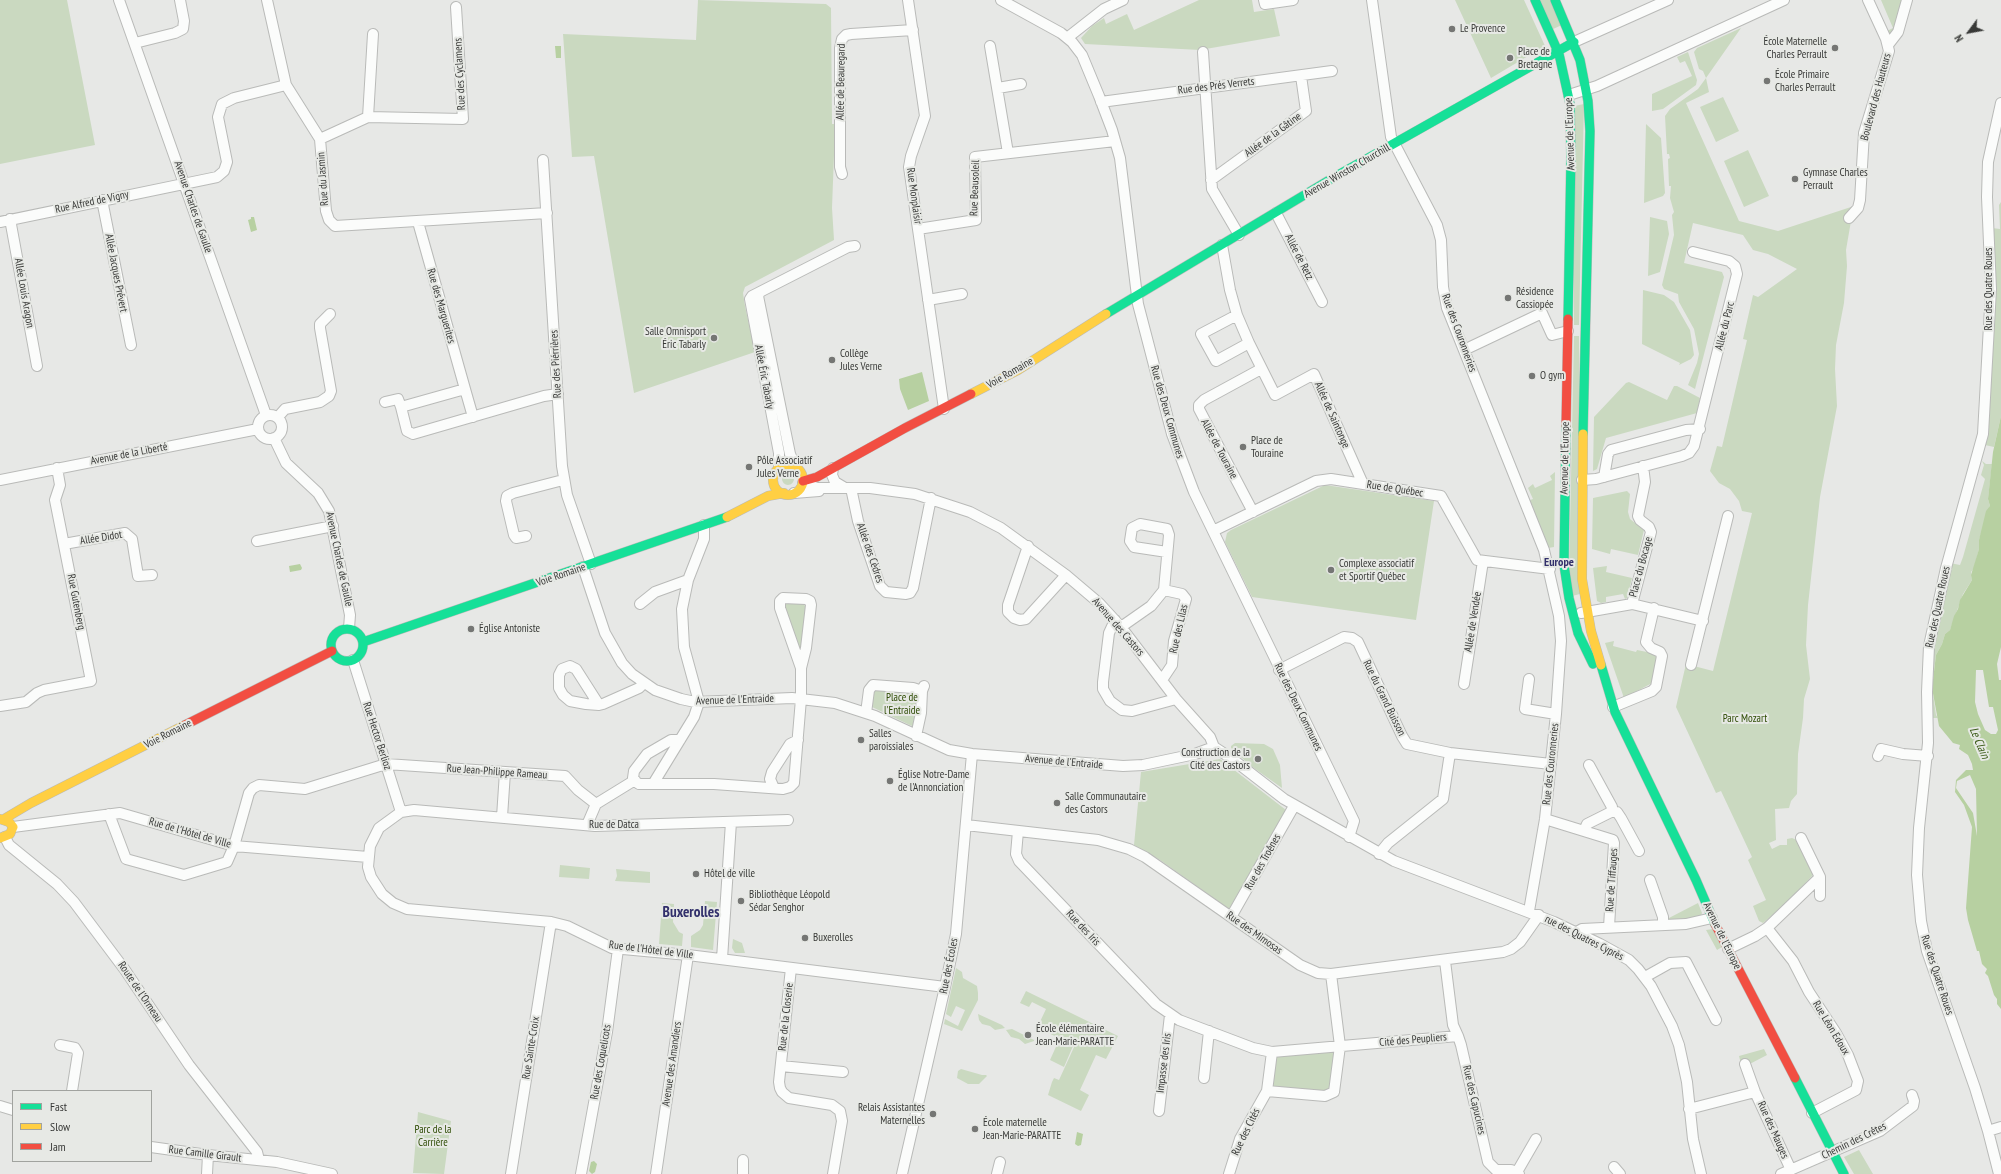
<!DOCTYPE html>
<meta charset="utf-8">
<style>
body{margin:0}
#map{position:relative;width:2001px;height:1174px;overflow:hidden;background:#e7e8e6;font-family:"PT Sans Narrow",sans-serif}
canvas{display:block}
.legend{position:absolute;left:12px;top:1090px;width:140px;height:72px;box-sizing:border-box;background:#e7e9e5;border:1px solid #a1a39f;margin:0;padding:5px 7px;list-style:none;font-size:12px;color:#383937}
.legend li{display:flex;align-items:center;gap:8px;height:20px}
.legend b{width:20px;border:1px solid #a1a39f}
.north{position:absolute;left:1949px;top:12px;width:40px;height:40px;-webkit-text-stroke:3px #e7e9e5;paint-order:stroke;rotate:238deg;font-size:11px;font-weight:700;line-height:16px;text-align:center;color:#383937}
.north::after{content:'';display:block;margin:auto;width:14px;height:18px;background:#383937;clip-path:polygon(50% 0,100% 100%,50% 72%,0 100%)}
</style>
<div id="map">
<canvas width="2001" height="1174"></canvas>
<ul class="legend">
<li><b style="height:5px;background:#16e098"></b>Fast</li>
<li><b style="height:5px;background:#ffcf43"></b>Slow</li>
<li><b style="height:5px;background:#f24e42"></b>Jam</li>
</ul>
<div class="north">N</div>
</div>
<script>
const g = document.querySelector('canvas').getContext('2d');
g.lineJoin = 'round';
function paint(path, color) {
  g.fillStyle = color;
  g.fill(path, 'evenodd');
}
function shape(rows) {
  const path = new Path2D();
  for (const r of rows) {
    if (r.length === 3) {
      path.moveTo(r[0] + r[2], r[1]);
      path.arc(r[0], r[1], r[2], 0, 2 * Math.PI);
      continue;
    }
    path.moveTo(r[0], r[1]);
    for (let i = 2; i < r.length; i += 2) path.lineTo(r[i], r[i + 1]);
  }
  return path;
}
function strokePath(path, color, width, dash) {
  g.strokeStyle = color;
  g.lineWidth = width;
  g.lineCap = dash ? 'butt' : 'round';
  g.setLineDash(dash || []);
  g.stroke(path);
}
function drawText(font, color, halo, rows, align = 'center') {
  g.font = font + ' "PT Sans Narrow",sans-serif';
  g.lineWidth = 4;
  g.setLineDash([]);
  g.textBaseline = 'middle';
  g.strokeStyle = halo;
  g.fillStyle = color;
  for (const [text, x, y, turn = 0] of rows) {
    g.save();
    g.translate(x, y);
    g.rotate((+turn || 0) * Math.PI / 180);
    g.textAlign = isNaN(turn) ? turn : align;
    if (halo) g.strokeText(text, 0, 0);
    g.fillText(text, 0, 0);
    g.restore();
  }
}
const green = shape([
 [0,0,67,0,95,145,0,164],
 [698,0,826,4,831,8,832,124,834,124,834,155,832,208,834,240,745,287,743,293,745,306,755,352,634,393,594,156,572,157,563,34,696,40],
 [1199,0,1252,0,1254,12,1274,9,1280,36,1200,50,1085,44,1081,38,1092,26,1104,18,1106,24,1127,14,1134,30],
 [1455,0,1524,0,1545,46,1491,78],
 [1540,0,1551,0,1562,25,1553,29],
 [1881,0,1905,0,1898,21,1890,36,1887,31,1893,28],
 [1741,28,1706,78,1709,92,1686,103,1739,221,1778,231,1851,207,1851,221,1846,250,1847,266,1844,303,1836,345,1835,369,1837,406,1820,497,1808,605,1806,645,1810,679,1804,699,1803,718,1798,754,1797,794,1791,801,1789,808,1775,809,1776,840,1769,843,1772,849,1780,845,1787,845,1787,839,1792,838,1797,840,1813,875,1786,904,1763,923,1759,921,1753,906,1766,900,1748,860,1752,857,1721,791,1716,793,1676,707,1686,664,1713,671,1752,513,1742,511,1739,501,1730,489,1719,483,1710,471,1717,446,1722,447,1747,340,1743,339,1753,295,1758,297,1797,269,1768,254,1753,250,1743,235,1693,223,1684,263,1722,272,1724,277,1695,389,1688,385,1697,363,1699,354,1694,329,1679,302,1678,294,1664,289,1662,285,1674,235,1672,215,1674,212,1670,198,1671,186,1669,186,1668,159,1670,158,1669,154,1667,154,1665,116,1670,109,1698,89,1706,78,1703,71,1699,69,1694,52,1697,48],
 [1688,52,1697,80,1696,85,1663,109,1652,111,1652,94,1692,76,1685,61,1680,63,1677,57],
 [1723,97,1739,131,1716,142,1700,107],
 [1584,104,1579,325,1574,325,1574,106],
 [1646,124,1661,138,1665,193,1663,196,1644,203],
 [1748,150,1769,196,1744,207,1724,161],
 [2001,202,2001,416,1994,447,1985,445,1992,228,2000,229,1999,205],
 [1650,217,1667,221,1669,234,1660,272,1648,276],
 [1643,290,1664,295,1674,302,1690,330,1694,355,1691,359,1679,365,1680,363,1642,344],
 [1574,336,1579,336,1580,594,1572,596,1569,573],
 [1629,382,1667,400,1674,386,1677,386,1700,398,1697,413,1606,438,1597,469,1593,471,1594,417,1626,383],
 [1982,461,1986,464,1992,464,1988,499,1990,506,1979,540,1979,549,1974,568,1971,572,1972,580,1963,594,1950,630,1945,634,1942,644,1936,655,1932,688,1936,715,1938,718,1932,718,1930,689,1933,638,1936,638,1942,612,1939,612,1950,563,1960,565,1963,557,1985,479,1981,475,1984,465],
 [1555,472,1554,547,1548,548,1530,500,1533,499,1528,488,1533,484,1535,488,1552,480,1550,476],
 [788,479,6],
 [1325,485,1434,501,1416,620,1252,597,1225,542,1227,533,1231,530],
 [1627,491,1630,494,1628,512,1630,519,1644,530,1638,555,1611,549,1610,554,1592,549,1593,498],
 [1607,566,1606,572,1632,578,1627,598,1625,599,1623,594,1606,597,1606,602,1601,603,1597,601,1593,568],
 [790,602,804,604,806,608,801,655,785,609,786,604],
 [1614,641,1613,646,1636,652,1637,650,1652,653,1658,658,1654,682,1624,698,1605,643],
 [876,686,915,691,919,695,914,727,870,706,871,692],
 [1235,743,1264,744,1273,749,1280,765,1282,788,1251,766,1231,748,1231,746],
 [1220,759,1286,810,1229,909,1160,860,1134,845,1141,772],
 [560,865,590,868,589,879,559,877],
 [616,869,650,872,650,883,615,881,617,876],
 [705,901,717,902,713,950,691,947,691,936,700,930,703,925],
 [662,903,674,904,673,922,679,932,683,934,682,946,659,944],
 [1698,903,1702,913,1701,916,1688,920,1668,921,1667,919],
 [1713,929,1722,947,1717,950,1706,930],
 [733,939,742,943,745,953,735,953,732,948],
 [956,968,962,972,963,978,977,986,978,993,978,1000,962,1031,944,1024,945,1019,958,1026,965,1010,956,1006,951,1017,946,1014],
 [1026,991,1118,1036,1106,1059,1096,1055,1080,1090,1089,1095,1081,1111,1048,1095,1052,1082,1054,1078,1059,1080,1075,1045,1037,1028,1046,1009,1032,1002,1029,1007,1020,1003],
 [978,1014,1002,1025,1005,1028,995,1030,990,1026,982,1024,979,1020],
 [1012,1029,1034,1040,1034,1041,1025,1044,1019,1039,1011,1037,1006,1030],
 [1059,1040,1073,1046,1064,1067,1050,1060],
 [1337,1049,1333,1089,1327,1093,1270,1089,1274,1054],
 [1764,1049,1767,1055,1742,1068,1739,1056],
 [961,1069,982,1075,986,1075,987,1076,979,1084,968,1084,957,1078,958,1071],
 [418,1112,451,1121,444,1174,413,1173],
 [1859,1150,1873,1174,1854,1174,1844,1157]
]);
const water = shape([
 [555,46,561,46,561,58,556,58],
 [251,217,254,217,257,230,251,232,248,220,251,219],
 [922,372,929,401,908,410,900,389,899,379],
 [2001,416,2001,647,1997,664,1999,680,2001,680,2001,1009,1997,1004,1997,999,1994,995,1988,976,1985,973,1987,969,1982,964,1979,951,1977,951,1968,920,1966,908,1972,827,1964,805,1955,792,1956,780,1966,770,1973,770,1972,764,1968,755,1959,749,1960,745,1953,743,1939,726,1932,688,1936,655,1942,644,1945,634,1950,630,1954,616,1958,609,1960,600,1972,580,1971,575,1979,549,1979,540,1986,511,1990,506,1988,499,1993,452],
 [1976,670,1983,670,1989,707,1993,707,1998,730,1996,734,1991,734,1985,730,1978,714,1975,702],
 [1970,775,1976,789,1977,836,1973,813,1956,788,1957,781],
 [300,564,302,568,301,570,290,572,289,566],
 [1077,1132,1083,1134,1081,1145,1078,1146,1075,1144],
 [594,1161,597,1164,595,1172,592,1174,589,1171,591,1162]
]);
const street = shape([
 [119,0,266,415],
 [267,0,286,85,320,139,326,211,329,220,335,226,547,213],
 [908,0,925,116,911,156,909,167,944,409],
 [1001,0,1061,33,1072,42,1082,55,1099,96,1112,130,1120,158,1138,304,1172,434,1194,492,1354,821,1349,837],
 [1264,0,1265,4,1293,0],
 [1372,0,1391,137,1437,225,1441,240,1443,287,1447,308,1544,550,1559,616,1561,641,1556,714,1545,819,1529,911],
 [1067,38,1104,9,1123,0],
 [1574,42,1668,0],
 [135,43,175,33,183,29,184,21,180,0],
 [1888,45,1898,32,1907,0],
 [990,46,1008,153],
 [1203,52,1212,189,1239,235],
 [998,88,1021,84],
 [1569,95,1597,86,1784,0],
 [1101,102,1332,71],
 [368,117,373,34],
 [320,139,368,117,463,119,456,7],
 [543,160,562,466,567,495,591,564],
 [842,174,840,167,840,48,842,39,846,35,851,34,913,30],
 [1211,180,1306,111,1301,76],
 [102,200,131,345],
 [1276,213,1322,302],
 [1849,218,1858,208,1860,200,1864,133,1889,51,1886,39,1868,0],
 [10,219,37,366],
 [0,222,217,177,224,171,227,162,218,117,222,104,234,98,286,85],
 [418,222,465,389,401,407,407,431,413,434,544,396,558,394],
 [918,229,976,220,975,157,1115,141],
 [1222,245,1230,290,1237,315,1201,334,1216,361,1249,343,1237,315],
 [760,292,758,296,790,454,795,466],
 [928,300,962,294],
 [1249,343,1275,395,1314,374,1363,484],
 [1464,350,1542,313,1552,335,1568,331],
 [465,389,473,417],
 [385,402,398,399,401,407],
 [270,427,12],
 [278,417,285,409,320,402,329,396,331,391,320,328,320,324,330,314],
 [274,438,286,463,318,493,329,511,350,615,349,628],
 [779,468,779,453,750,299,752,296,848,247,855,246],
 [833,468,832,475,835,482,845,488],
 [1604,477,1608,454,1611,450,1686,430,1700,429],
 [0,480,258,429],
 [1582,480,1596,479,1682,456,1689,453,1694,446,1737,274,1735,266,1729,261,1693,252],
 [803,483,817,488,870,488,915,494,970,512,1001,528,1066,575,1099,603,1121,627,1176,699,1210,737,1214,747,1231,758,1284,799,1394,861,1554,922,1600,944,1629,960,1638,969,1651,986,1672,1026,1679,1045,1687,1082,1693,1139,1701,1174],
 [851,488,858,521,880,586,886,592,906,594,910,593,913,588,931,498],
 [794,493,819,491],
 [1253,512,1199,409,1199,405,1204,400,1261,369],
 [1213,531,1316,481,1331,479,1441,496,1477,560,1550,569],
 [526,536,516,538,514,535,506,501,507,496,513,493,563,480],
 [257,541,333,526],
 [64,544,125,533,132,539,138,576,152,575],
 [1028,546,1008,605,1008,612,1014,618,1020,620,1026,619,1066,575],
 [583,567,605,633,622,663,632,674,655,690,681,699,695,702,792,698,835,703,875,716,949,750,972,754,1123,766,1143,765,1195,754,1214,747],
 [640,604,655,592,688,580],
 [1632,604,1651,532,1649,527,1640,520,1638,516,1645,482,1643,466],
 [1581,613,1632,604,1703,621],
 [1115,620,1109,633,1103,682,1103,689,1110,701,1122,710,1132,711,1176,699],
 [1121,627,1151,606,1164,590],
 [353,660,401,812],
 [1691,665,1728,516],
 [1279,670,1344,637,1352,638,1358,642,1402,736,1407,744,1450,753,1551,764],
 [1529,679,1525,709,1556,714],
 [1162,680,1172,665,1174,641,1186,599,1182,594,1164,590,1169,535,1167,529,1140,524,1132,528,1130,541,1134,547,1167,552],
 [1464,684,1483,561],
 [599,705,576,669,570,666,562,669,559,675,559,688,563,695,570,701,586,704,599,705,603,704,639,688,644,683],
 [0,706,26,702,37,693,44,690,91,681,55,500,60,485,57,468],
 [1613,707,1652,691,1656,687,1662,656,1660,652,1651,648,1646,642,1654,608],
 [866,713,869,690,873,685,913,688,922,691],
 [916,736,921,713,922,691,924,686],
 [680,740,671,740,647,754,634,771,633,778,636,782,639,784,714,784,783,789,790,787,794,783,801,699,801,668,806,648,811,605,810,601,806,599,783,598,780,601,780,608,801,668],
 [1878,756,1881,749,1903,754,1928,756],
 [653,784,694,717,699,702,684,647,682,609,688,580,704,539,704,525],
 [774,788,770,779,772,772,790,744,798,740],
 [1611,812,1617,812,1621,818,1639,851],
 [109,814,126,859,184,875,227,862,234,846,249,793,253,788,259,785,305,789,386,764,565,776,578,790,596,804],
 [502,817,505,772],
 [1545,819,1613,840,1614,843,1609,927],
 [788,820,595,826,414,810,401,812,379,828,370,846,368,867,371,877,382,894,393,903,407,909,551,922,567,926,612,948,688,955,945,987],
 [587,825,596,804,635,780],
 [966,825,1098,840,1129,849,1145,857,1300,965,1318,973,1331,974,1503,952,1511,949,1520,942,1539,915],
 [13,827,120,813,234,846,368,857],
 [1018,831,1016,854,1019,861,1156,1004,1179,1020,1253,1048,1272,1052,1458,1036,1453,1025,1445,961],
 [1584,831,1587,824,1611,812,1612,807,1589,765],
 [5,837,9,845,57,884,74,902,125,970,189,1065,257,1152,259,1160],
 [1801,838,1820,877,1820,896],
 [1379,854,1388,843,1443,799,1450,753],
 [1650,880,1663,917,1663,925],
 [1231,917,1294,806],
 [1767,928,1793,961,1809,992,1836,1033,1848,1055,1858,1081,1856,1090,1812,1113],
 [1577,932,1582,929,1686,924,1712,918],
 [1728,949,1755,936,1767,928,1820,877],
 [722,959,731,822],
 [791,968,779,1082,780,1088,782,1092,789,1098,832,1105,840,1111,842,1121,833,1174],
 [1645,977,1670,963,1686,962,1716,1020],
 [1458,1036,1461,1045,1488,1162,1496,1170,1511,1170,1517,1172],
 [60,1045,75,1048,78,1053,72,1091],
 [1272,1052,1267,1091,1325,1096,1334,1092,1340,1046,1331,974],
 [1745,1064,1755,1092,1791,1170],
 [781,1066,843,1072],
 [1204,1078,1209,1031],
 [0,1106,13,1110],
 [1689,1109,1755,1092],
 [1159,1111,1170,1015],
 [1988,1131,2001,1127],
 [151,1147,208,1155,277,1162,332,1174],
 [1614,1167,1620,1174],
 [207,1174,208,1155],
 [511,1174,551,922],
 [581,1174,607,1032,618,949],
 [656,1174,688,955],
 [743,1174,743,1160],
 [902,1174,945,987,956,934,972,754],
 [997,1174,1000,1162],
 [1229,1174,1240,1139,1267,1091],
 [1519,1174,1517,1172,1536,1139],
 [1781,1174,1880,1131,1913,1106,1914,1101,1912,1095],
 [1999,1174,1988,1131,1975,1088,1927,951,1921,921,1917,875,1919,828,1928,743,1927,692,1929,646,1946,568,1983,434,1991,289,1987,197,1988,162,2001,103]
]);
const fast = shape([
 [1535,0,1559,54,1570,104,1571,156,1568,319],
 [1555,0,1580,60,1588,101,1590,131,1583,434],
 [1106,314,1331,179,1574,42],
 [1566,426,1564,565,1569,598,1578,633,1593,664],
 [347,645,16],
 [363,642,727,517],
 [1601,665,1615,712,1696,880,1715,924],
 [1795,1078,1844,1174]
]);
const slow = shape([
 [971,394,1018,370,1106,314],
 [1583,434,1582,579,1591,631,1601,665],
 [788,480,15],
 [727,517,768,496,784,493],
 [0,819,9,822,13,827,10,834,0,838],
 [4,819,31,803,185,725]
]);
const jam = shape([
 [1566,426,1568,319],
 [803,481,817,477,905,428,971,394],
 [185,725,332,651],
 [1715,924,1795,1078]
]);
const markers = [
 [1452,29,4,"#757674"],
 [1835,48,4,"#757674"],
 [1510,58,4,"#757674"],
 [1767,81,4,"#757674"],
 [1795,179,4,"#757674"],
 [1508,298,4,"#757674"],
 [714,338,4,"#757674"],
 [832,360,4,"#757674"],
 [1532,376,4,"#757674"],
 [1243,447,4,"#757674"],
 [749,467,4,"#757674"],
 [1331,570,4,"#757674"],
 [471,629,4,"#757674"],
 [861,740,4,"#757674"],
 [1258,759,4,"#757674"],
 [890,781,4,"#757674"],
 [1057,803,4,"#757674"],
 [696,874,4,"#757674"],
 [741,901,4,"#757674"],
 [805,938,4,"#757674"],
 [1028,1035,4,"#757674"],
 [933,1114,4,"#757674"],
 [975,1129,4,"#757674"]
];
const poiNames = [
 ["Le Provence",1460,29],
 ["École Maternelle",1827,42,"right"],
 ["Charles Perrault",1827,55,"right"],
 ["Place de",1518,52],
 ["Bretagne",1518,65],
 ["École Primaire",1775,75],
 ["Charles Perrault",1775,88],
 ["Gymnase Charles",1803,173],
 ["Perrault",1803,186],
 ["Résidence",1516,292],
 ["Cassiopée",1516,305],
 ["Salle Omnisport",706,332,"right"],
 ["Éric Tabarly",706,345,"right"],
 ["Collège",840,354],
 ["Jules Verne",840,367],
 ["O gym",1540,376],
 ["Place de",1251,441],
 ["Touraine",1251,454],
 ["Pôle Associatif",757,461],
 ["Jules Verne",757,474],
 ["Complexe associatif",1339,564],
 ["et Sportif Québec",1339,577],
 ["Église Antoniste",479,629],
 ["Salles",869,734],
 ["paroissiales",869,747],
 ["Construction de la",1250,753,"right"],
 ["Cité des Castors",1250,766,"right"],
 ["Église Notre-Dame",898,775],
 ["de l'Annonciation",898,788],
 ["Salle Communautaire",1065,797],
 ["des Castors",1065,810],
 ["Hôtel de ville",704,874],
 ["Bibliothèque Léopold",749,895],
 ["Sédar Senghor",749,908],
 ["Buxerolles",813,938],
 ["École élémentaire",1036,1029],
 ["Jean-Marie-PARATTE",1036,1042],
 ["Relais Assistantes",925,1108,"right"],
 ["Maternelles",925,1121,"right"],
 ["École maternelle",983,1123],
 ["Jean-Marie-PARATTE",983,1136]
];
const streetNames = [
 ["Rue des Cyclamens",460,74,-93],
 ["Allée de Beauregard",841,82,-89],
 ["Rue des Prés Verrets",1216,86,-7],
 ["Boulevard des Hauteurs",1876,97,-75],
 ["Avenue de l'Europe",1570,134,-92],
 ["Allée de la Gâtine",1273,135,-36],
 ["Avenue Winston Churchill",1347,171,-30],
 ["Rue du Jasmin",323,179,-94],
 ["Rue Beausoleil",975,188,-88],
 ["Rue Monplaisir",914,196,82],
 ["Rue Alfred de Vigny",92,202,-12],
 ["Avenue Charles de Gaulle",193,207,71],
 ["Allée de Retz",1299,257,63],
 ["Allée Jacques Prévert",116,273,79],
 ["Rue des Quatre Roues",1989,289,-90],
 ["Allée Louis Aragon",24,293,80],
 ["Rue des Marguerites",441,306,74],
 ["Allée du Parc",1725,326,-76],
 ["Rue des Couronneries",1459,333,70],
 ["Rue des Piérrières",556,364,-93],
 ["Voie Romaine",1010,373,-30],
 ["Allée Éric Tabarly",764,377,79],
 ["Rue des Deux Communes",1167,412,74],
 ["Allée de Saintonge",1332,415,66],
 ["Allée de Touraine",1219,449,62],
 ["Avenue de la Liberté",129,454,-11],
 ["Avenue de l'Europe",1565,458,-89],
 ["Rue de Québec",1395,489,9],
 ["Allée Didot",101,538,-9],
 ["Allée des Cèdres",870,553,71],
 ["Avenue Charles de Gaulle",339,559,78],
 ["Place du Bocage",1641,567,-75],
 ["Voie Romaine",561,575,-19],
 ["Rue Gutenberg",76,602,79],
 ["Rue des Quatre Roues",1938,607,-78],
 ["Allée de Vendée",1473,622,-81],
 ["Avenue des Castors",1118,627,49],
 ["Rue des Lilas",1179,629,-77],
 ["Rue du Grand Buisson",1384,698,64],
 ["Avenue de l'Entraide",735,700,-2],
 ["Rue des Deux Communes",1298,707,64],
 ["Voie Romaine",168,734,-27],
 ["Rue Hector Berlioz",377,736,72],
 ["Avenue de l'Entraide",1064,762,5],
 ["Rue des Couronneries",1551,764,-84],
 ["Rue Jean-Philippe Rameau",497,772,4],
 ["Rue de Datca",614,825],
 ["Rue de l'Hôtel de Ville",190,833,16],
 ["Rue des Troênes",1263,862,-61],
 ["Rue de Tiffauges",1612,880,-86],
 ["Rue des Iris",1083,928,47],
 ["Rue des Mimosas",1254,933,35],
 ["Avenue de l'Europe",1722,936,64],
 ["rue des Quatres Cyprès",1584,938,27],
 ["Rue de l'Hôtel de Ville",651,950,7],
 ["Rue des Écoles",949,966,-79],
 ["Rue des Quatre Roues",1937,975,72],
 ["Route de l'Ormeau",140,992,56],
 ["Rue de la Closerie",786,1017,-84],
 ["Rue Léon Edoux",1831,1028,59],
 ["Cité des Peupliers",1413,1040,-5],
 ["Rue Sainte-Croix",531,1048,-81],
 ["Rue des Coquelicots",601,1062,-80],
 ["Impasse des Iris",1164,1063,-83],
 ["Avenue des Amandiers",672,1064,-82],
 ["Rue des Capucines",1474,1100,77],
 ["Rue des Mauges",1773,1130,66],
 ["Rue des Cités",1246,1132,-64],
 ["Chemin des Crêtes",1854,1141,-26],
 ["Rue Camille Girault",205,1154,7]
];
const parkNames = [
 ["Place de",902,698],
 ["l'Entraide",902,711],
 ["Parc Mozart",1745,719],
 ["Parc de la",433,1130],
 ["Carrière",433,1143]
];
const neighbourhoodNames = [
 ["Europe",1559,563]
];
const waterNames = [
 ["Le Clain",1979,743,67]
];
const districtNames = [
 ["Buxerolles",691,913]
];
paint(green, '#cad9c0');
paint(water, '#b7d0a1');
strokePath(street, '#b9bab8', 12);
strokePath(fast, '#b9bab8', 10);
strokePath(slow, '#b9bab8', 10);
strokePath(jam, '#b9bab8', 10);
strokePath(street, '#fbfcfb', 10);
strokePath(fast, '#16e098', 9);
strokePath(slow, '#ffcf43', 9);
strokePath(jam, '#f24e42', 9);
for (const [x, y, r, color] of markers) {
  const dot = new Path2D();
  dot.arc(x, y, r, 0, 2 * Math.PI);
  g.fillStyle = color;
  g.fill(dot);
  strokePath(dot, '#e7e9e5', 1.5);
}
drawText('11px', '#383937', '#e7e9e5', poiNames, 'left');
drawText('11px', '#383937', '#e7e9e5', streetNames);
drawText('11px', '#2d4b03', '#e7e9e5', parkNames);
drawText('bold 12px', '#32306b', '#e7e9e5', neighbourhoodNames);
drawText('italic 12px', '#3e5d1b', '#e7e9e5', waterNames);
drawText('bold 15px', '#32306b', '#e7e9e5', districtNames);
</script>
